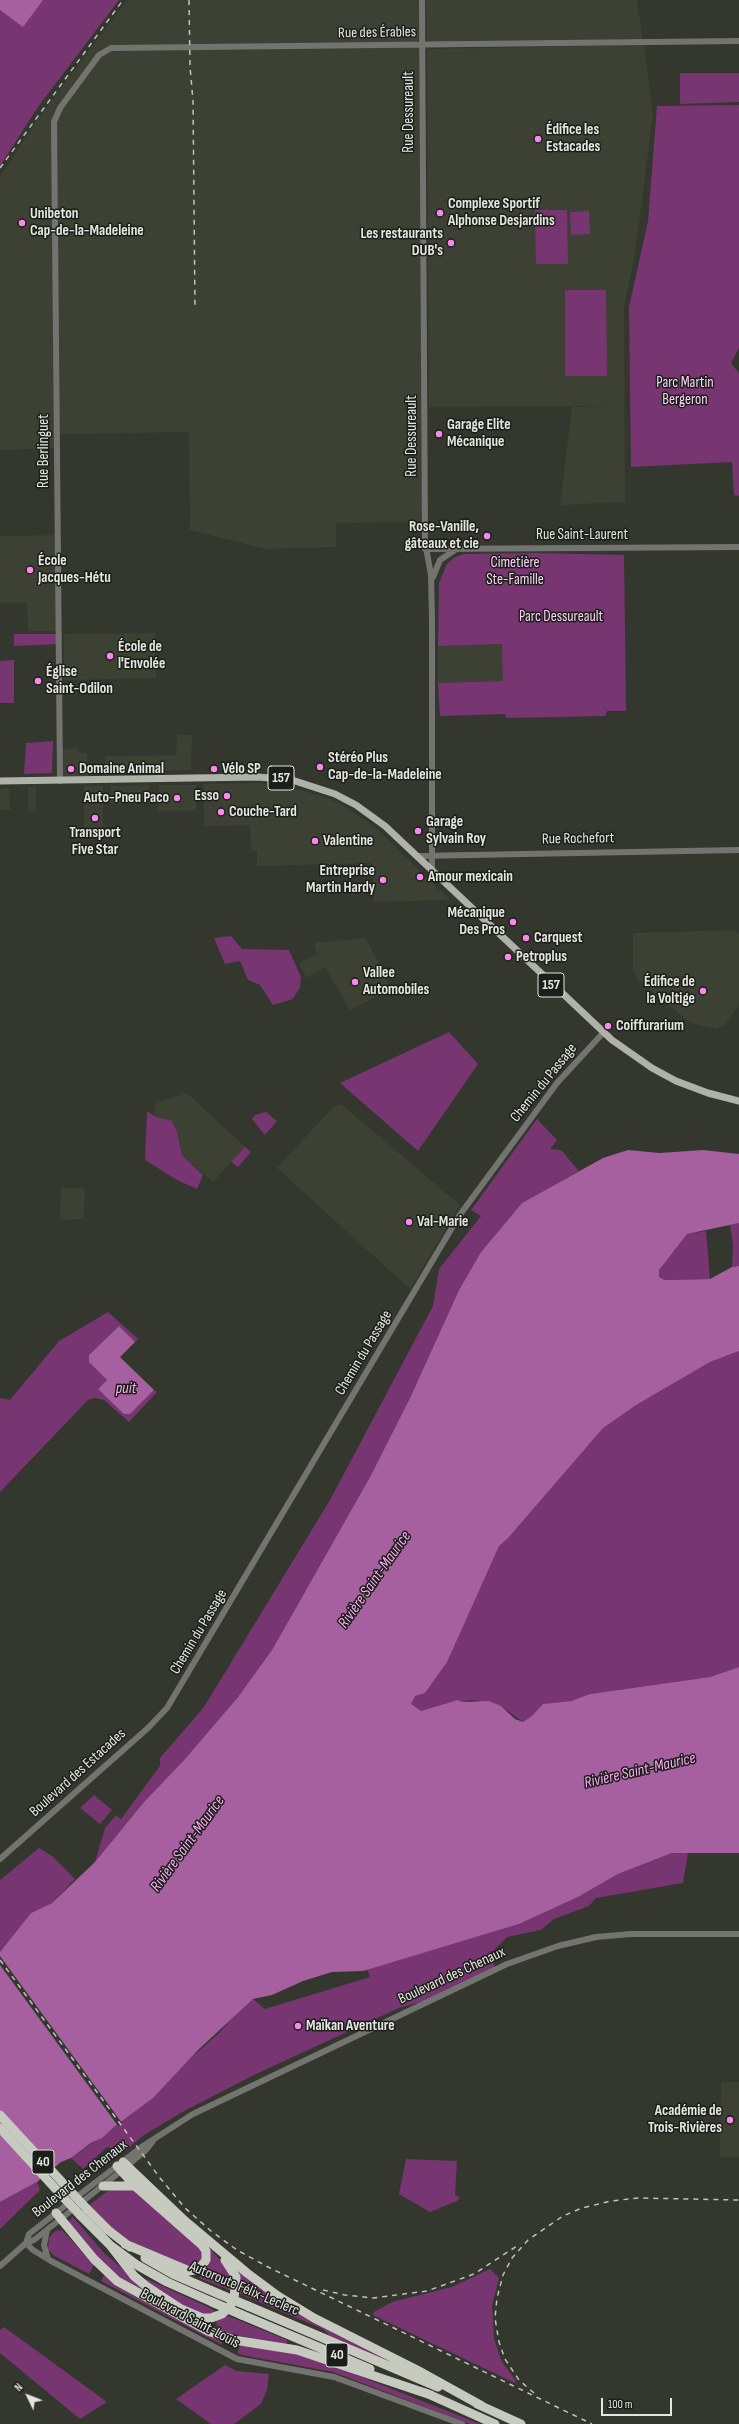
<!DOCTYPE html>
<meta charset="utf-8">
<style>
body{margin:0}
#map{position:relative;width:739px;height:2424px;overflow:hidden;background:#34372e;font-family:"Sofia Sans Condensed",sans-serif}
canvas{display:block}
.north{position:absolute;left:8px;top:2376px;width:40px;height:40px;-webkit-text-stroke:3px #1c1e1a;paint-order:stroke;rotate:313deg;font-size:11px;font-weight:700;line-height:16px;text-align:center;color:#e4e6e0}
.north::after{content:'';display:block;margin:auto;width:14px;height:18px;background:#e4e6e0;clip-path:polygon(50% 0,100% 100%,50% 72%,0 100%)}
.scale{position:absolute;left:601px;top:2398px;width:71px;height:18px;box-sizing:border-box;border:2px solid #e4e6e0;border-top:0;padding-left:5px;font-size:12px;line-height:14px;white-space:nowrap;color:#e4e6e0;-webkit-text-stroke:3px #1c1e1a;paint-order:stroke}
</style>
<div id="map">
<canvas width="739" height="2424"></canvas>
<div class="north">N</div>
<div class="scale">100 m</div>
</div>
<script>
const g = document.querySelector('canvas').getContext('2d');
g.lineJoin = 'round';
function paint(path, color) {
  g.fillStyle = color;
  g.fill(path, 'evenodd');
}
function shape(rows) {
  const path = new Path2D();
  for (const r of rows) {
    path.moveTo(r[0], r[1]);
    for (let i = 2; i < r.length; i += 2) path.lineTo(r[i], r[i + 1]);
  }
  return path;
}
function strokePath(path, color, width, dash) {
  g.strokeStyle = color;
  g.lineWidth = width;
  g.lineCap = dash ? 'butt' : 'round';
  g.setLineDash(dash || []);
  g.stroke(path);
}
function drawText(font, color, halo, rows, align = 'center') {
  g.font = font + ' "Sofia Sans Condensed",sans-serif';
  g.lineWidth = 3;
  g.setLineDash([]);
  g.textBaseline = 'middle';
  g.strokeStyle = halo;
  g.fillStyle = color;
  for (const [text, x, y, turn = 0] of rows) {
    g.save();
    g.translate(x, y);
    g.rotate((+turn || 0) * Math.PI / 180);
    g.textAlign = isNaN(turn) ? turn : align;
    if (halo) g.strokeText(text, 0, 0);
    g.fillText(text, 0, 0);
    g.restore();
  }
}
const built = shape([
 [127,0,423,0,427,522,336,523,336,547,266,549,190,530,189,432,55,434,54,448,0,450,0,177,39,117],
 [426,0,637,0,643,43,427,47],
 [644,45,653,115,635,254,624,307,625,502,560,505,572,407,611,406,429,407,427,49],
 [58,535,61,631,28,631,27,603,0,603,0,536],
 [155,633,156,678,64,680,64,634],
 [503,644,503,681,438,683,438,646],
 [177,735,192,735,191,770,105,772,105,756,176,755],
 [77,748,78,753,87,753,88,778,62,779,62,749],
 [259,783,305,791,332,800,351,810,378,830,450,900,374,902,372,863,257,866,257,851,251,851,250,825,204,826,204,784],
 [149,785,149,803,111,804,111,786],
 [196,785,196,811,158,811,159,785],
 [84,786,103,786,103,832,84,832],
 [28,787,36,787,36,812,28,812],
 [9,788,10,810,0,810,0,789],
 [733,930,739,933,739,1004,725,1025,716,1029,691,1023,639,981,633,971,633,933],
 [366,938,391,989,350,1010,325,967,307,978,299,964,317,954,314,943],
 [187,1093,245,1147,213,1182,183,1156,172,1121,154,1115,156,1103],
 [341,1104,460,1205,410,1289,277,1168,332,1108],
 [61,1188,85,1188,84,1219,60,1220],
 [721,2082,739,2082,739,2157,720,2157]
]);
const green = shape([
 [0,0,119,0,38,107,0,166],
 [680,73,739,73,739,102,680,104],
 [739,105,739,348,731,363,739,373,739,496,734,495,732,462,631,467,629,307,648,221,657,106],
 [535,210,567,210,568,264,536,264],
 [589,211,590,234,571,235,570,212],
 [565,290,606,290,607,376,565,376],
 [533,553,624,555,626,711,607,711,605,716,506,718,505,714,440,716,438,683,503,681,502,644,438,646,439,583,447,564,455,557,464,554],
 [14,634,61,634,61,644,14,646],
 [14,660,14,703,0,703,0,661],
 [53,741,52,773,24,774,26,743],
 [231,936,242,949,289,950,301,977,300,987,293,999,273,1005,260,985,248,980,240,961,225,964,214,938],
 [449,1032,478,1064,418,1151,340,1083],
 [147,1111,154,1116,172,1121,177,1132,182,1155,203,1175,197,1189,177,1180,145,1160],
 [266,1112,277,1121,265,1135,252,1119,255,1115],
 [537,1119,557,1140,550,1149,561,1150,579,1171,522,1203,481,1252,459,1290,410,1398,370,1477,272,1650,238,1697,185,1759,144,1802,95,1862,105,1828,116,1815,121,1819,160,1766,160,1758,204,1707,330,1500,433,1306,439,1269,481,1216,471,1210],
 [245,1147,251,1152,238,1167,231,1162],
 [739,1223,739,1266,732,1267,733,1245,730,1225],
 [706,1231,710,1279,681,1280,661,1390,710,1362,739,1351,739,1667,710,1677,590,1694,571,1701,544,1704,532,1716,523,1722,501,1706,472,1700,462,1702,443,1713,337,1716,525,1393,687,1234],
 [108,1312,138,1339,135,1342,119,1326,89,1355,89,1362,107,1380,98,1389,130,1414,154,1390,157,1392,129,1422,104,1400,95,1398,88,1400,0,1492,0,1398,10,1400,59,1341],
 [94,1795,112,1810,100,1824,80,1808],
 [39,1848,52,1856,75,1879,52,1903,31,1913,0,1952,0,1880],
 [672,1853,688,1853,683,1883,596,1898,589,1906,554,1919,541,1930,507,1937,493,1951,489,1952,495,1968,440,1997,399,2008,256,2074,186,2110,144,2135,125,2151,107,2147,83,2169,71,2158,97,2140,218,2034,247,2002,253,1999,265,2009,370,1977,367,1969,519,1924,578,1897,618,1874],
 [406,2159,457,2161,455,2195,460,2197,457,2201,430,2212,399,2194],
 [37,2182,40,2190,0,2229,0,2202],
 [126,2188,135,2191,200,2247,204,2255,193,2269,130,2241,108,2225,89,2205,108,2191],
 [73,2217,104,2253,153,2295,142,2294,106,2268,68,2222],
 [62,2230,94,2265,89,2274,53,2255,48,2249,49,2238,55,2231],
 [204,2242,230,2271,234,2292,199,2278,210,2262],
 [490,2269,499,2278,492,2306,494,2339,502,2362,516,2381,515,2383,373,2315,374,2312,392,2302,452,2287],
 [238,2271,384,2356,383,2359,330,2336,323,2329,240,2294,241,2284],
 [104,2275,132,2295,222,2341,222,2345,101,2281],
 [147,2279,208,2307,218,2313,212,2315,195,2314,146,2281],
 [226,2315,287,2340,287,2344,218,2332,216,2320],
 [4,2327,107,2402,80,2419,0,2353,0,2330],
 [241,2344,309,2356,480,2424,470,2424,333,2372,242,2355,237,2353],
 [225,2365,237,2371,269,2374,267,2390,261,2404,234,2424,211,2424,176,2399]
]);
const water = shape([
 [0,0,43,0,23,27,0,10],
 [628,1150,660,1153,703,1150,739,1154,739,1223,687,1234,659,1270,659,1277,664,1280,673,1280,710,1279,732,1267,739,1266,739,1351,710,1362,636,1405,603,1428,508,1538,499,1546,447,1662,425,1693,415,1696,411,1704,421,1711,458,1700,462,1702,489,1701,501,1706,515,1719,523,1722,532,1716,543,1704,571,1701,590,1694,710,1677,739,1667,739,1853,672,1853,618,1874,578,1897,519,1924,363,1971,332,1972,303,1981,272,1995,253,1999,198,2050,153,2098,115,2126,102,2138,91,2143,71,2158,61,2162,37,2182,0,2202,0,1952,31,1913,52,1903,95,1862,144,1802,185,1759,238,1697,272,1650,370,1477,410,1398,459,1290,481,1252,522,1203,603,1158],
 [119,1326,135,1342,120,1357,154,1390,130,1414,124,1414,98,1389,107,1380,89,1362,89,1355]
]);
const pier = shape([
 [0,1956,122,2123,118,2126,0,1965]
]);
const tertiary = shape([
 [422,0,425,542,431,575,432,619,432,870],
 [425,549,739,547],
 [433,577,440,560,455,550],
 [60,781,54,122,60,108,99,55,111,48,739,41],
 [417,856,739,850],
 [0,1859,148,1728,167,1708,459,1216,557,1083,603,1033],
 [47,2230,44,2245,48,2259],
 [26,2243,29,2234,96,2182,143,2146,193,2114,507,1964,558,1946,596,1937,631,1934,739,1934],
 [26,2243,33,2250,51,2261,237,2359,334,2377,462,2424],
 [0,2266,26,2243,34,2240,116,2175,146,2150,153,2141]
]);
const primary = shape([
 [0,781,258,777,292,780,335,794,356,805,385,826,612,1040,652,1068,676,1081,708,1093,739,1101]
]);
const motorway = shape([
 [0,2128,64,2198],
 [123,2162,185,2221,247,2273,278,2296,314,2318,417,2370,482,2406],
 [117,2166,135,2186,202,2245,206,2251,206,2260,199,2269,189,2271,125,2244],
 [103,2186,135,2186],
 [87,2209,108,2230,130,2247],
 [56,2213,94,2259,117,2281,208,2331,234,2340,297,2350,431,2395],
 [80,2215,110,2245,137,2265,167,2282,212,2302],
 [110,2245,134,2276,146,2286,181,2309,202,2318,211,2318,222,2314,230,2306,234,2299,236,2277,225,2260],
 [145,2258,173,2274,219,2294],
 [248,2306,438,2387],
 [242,2315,370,2369],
 [426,2393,495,2424],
 [477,2404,521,2424]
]);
const rail = shape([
 [189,0,190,66,193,101,195,309],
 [0,168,123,0],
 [0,1960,160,2178,185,2208,211,2231,237,2250,268,2267,592,2424],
 [323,2290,345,2295,373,2298,427,2291,474,2274,520,2244],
 [534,2393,519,2380,505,2359,499,2342,495,2318,497,2298,503,2275,512,2258,528,2240,563,2216,582,2208,611,2201,638,2198,739,2200]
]);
const motorwayBridge = shape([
 [0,2115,87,2209],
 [64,2198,80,2215],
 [219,2294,248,2306],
 [212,2302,242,2315]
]);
const markers = [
 [538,139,4,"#f788ec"],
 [440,213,4,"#f788ec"],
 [22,223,4,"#f788ec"],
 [451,243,4,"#f788ec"],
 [439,434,4,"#f788ec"],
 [487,536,4,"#f788ec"],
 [30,570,4,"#f788ec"],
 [110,656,4,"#f788ec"],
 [38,681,4,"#f788ec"],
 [320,767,4,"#f788ec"],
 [71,769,4,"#f788ec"],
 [214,769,4,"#f788ec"],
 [227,796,4,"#f788ec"],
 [177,798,4,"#f788ec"],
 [221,812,4,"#f788ec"],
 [95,818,4,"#f788ec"],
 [418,831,4,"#f788ec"],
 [315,841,4,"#f788ec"],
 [420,877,4,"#f788ec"],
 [383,880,4,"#f788ec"],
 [513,922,4,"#f788ec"],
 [526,938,4,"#f788ec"],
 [508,957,4,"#f788ec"],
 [355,982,4,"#f788ec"],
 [703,991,4,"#f788ec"],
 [608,1026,4,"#f788ec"],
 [409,1222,4,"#f788ec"],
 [298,2026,4,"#f788ec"],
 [730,2120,4,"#f788ec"]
];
const shields = [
 [281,778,26],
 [551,985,26],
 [43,2162,22],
 [337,2355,22]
];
const shieldNames = [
 ["157",281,778],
 ["157",551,985],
 ["40",43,2162],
 ["40",337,2355]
];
const streetNames = [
 ["Rue des Érables",377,33,-1],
 ["Rue Dessureault",409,112,-90],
 ["Rue Dessureault",412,436,-90],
 ["Rue Berlinguet",44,451,-90],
 ["Rue Saint-Laurent",582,535],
 ["Rue Rochefort",578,839,-1],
 ["Chemin du Passage",544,1083,-51],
 ["Chemin du Passage",364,1353,-59],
 ["Chemin du Passage",199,1632,-59],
 ["Boulevard des Estacades",78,1773,-42],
 ["Boulevard des Chenaux",452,1976,-25],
 ["Boulevard des Chenaux",80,2179,-38],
 ["Autoroute Félix-Leclerc",244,2289,23],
 ["Boulevard Saint-Louis",190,2319,28]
];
const poiNames = [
 ["Édifice les",546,130],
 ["Estacades",546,147],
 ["Complexe Sportif",448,204],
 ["Alphonse Desjardins",448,221],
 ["Unibeton",30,214],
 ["Cap-de-la-Madeleine",30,231],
 ["Les restaurants",443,234,"right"],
 ["DUB's",443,251,"right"],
 ["Garage Elite",447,425],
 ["Mécanique",447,442],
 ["Rose-Vanille,",479,527,"right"],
 ["gâteaux et cie",479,544,"right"],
 ["École",38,561],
 ["Jacques-Hétu",38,578],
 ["École de",118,647],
 ["l'Envolée",118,664],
 ["Église",46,672],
 ["Saint-Odilon",46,689],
 ["Stéréo Plus",328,758],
 ["Cap-de-la-Madeleine",328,775],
 ["Domaine Animal",79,769],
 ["Vélo SP",222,769],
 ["Esso",219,796,"right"],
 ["Auto-Pneu Paco",169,798,"right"],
 ["Couche-Tard",229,812],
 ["Garage",426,822],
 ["Sylvain Roy",426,839],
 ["Transport",95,833,"center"],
 ["Five Star",95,850,"center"],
 ["Valentine",323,841],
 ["Entreprise",375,871,"right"],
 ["Martin Hardy",375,888,"right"],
 ["Amour mexicain",428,877],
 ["Mécanique",505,913,"right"],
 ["Des Pros",505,930,"right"],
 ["Carquest",534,938],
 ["Petroplus",516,957],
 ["Vallee",363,973],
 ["Automobiles",363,990],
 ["Édifice de",695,982,"right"],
 ["la Voltige",695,999,"right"],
 ["Coiffurarium",616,1026],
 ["Val-Marie",417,1222],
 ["Maïkan Aventure",306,2026],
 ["Académie de",722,2111,"right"],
 ["Trois-Rivières",722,2128,"right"]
];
const parkNames = [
 ["Parc Martin",685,383],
 ["Bergeron",685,400],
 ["Cimetière",515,563],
 ["Ste-Famille",515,580],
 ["Parc Dessureault",561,617]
];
const waterNames = [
 ["puit",126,1389],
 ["Rivière Saint-Maurice",375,1580,-55],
 ["Rivière Saint-Maurice",640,1771,-13],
 ["Rivière Saint-Maurice",188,1844,-54]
];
paint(built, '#3c4133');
paint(green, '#773572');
paint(water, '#a6609f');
paint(pier, '#34372e');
strokePath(tertiary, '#737470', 6);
strokePath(primary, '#afb2a8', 7);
strokePath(motorway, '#c6cabf', 9);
strokePath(rail, '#c1c3bd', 1.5, [5, 5]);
strokePath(motorwayBridge, '#c6cabf', 9);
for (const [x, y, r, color] of markers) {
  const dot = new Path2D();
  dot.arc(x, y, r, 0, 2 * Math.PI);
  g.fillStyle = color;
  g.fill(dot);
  strokePath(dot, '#1c1e1a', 1.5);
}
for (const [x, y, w] of shields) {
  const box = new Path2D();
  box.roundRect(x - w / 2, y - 12, w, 24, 3);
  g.fillStyle = '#1c1e1a';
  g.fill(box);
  strokePath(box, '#e4e6e0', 1);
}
drawText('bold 14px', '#e4e6e0', null, shieldNames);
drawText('15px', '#e4e6e0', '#1c1e1a', streetNames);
drawText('bold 15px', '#e4e6e0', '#1c1e1a', poiNames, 'left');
drawText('15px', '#fad3f4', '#1c1e1a', parkNames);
drawText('italic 16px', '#f9adf0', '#1c1e1a', waterNames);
</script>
